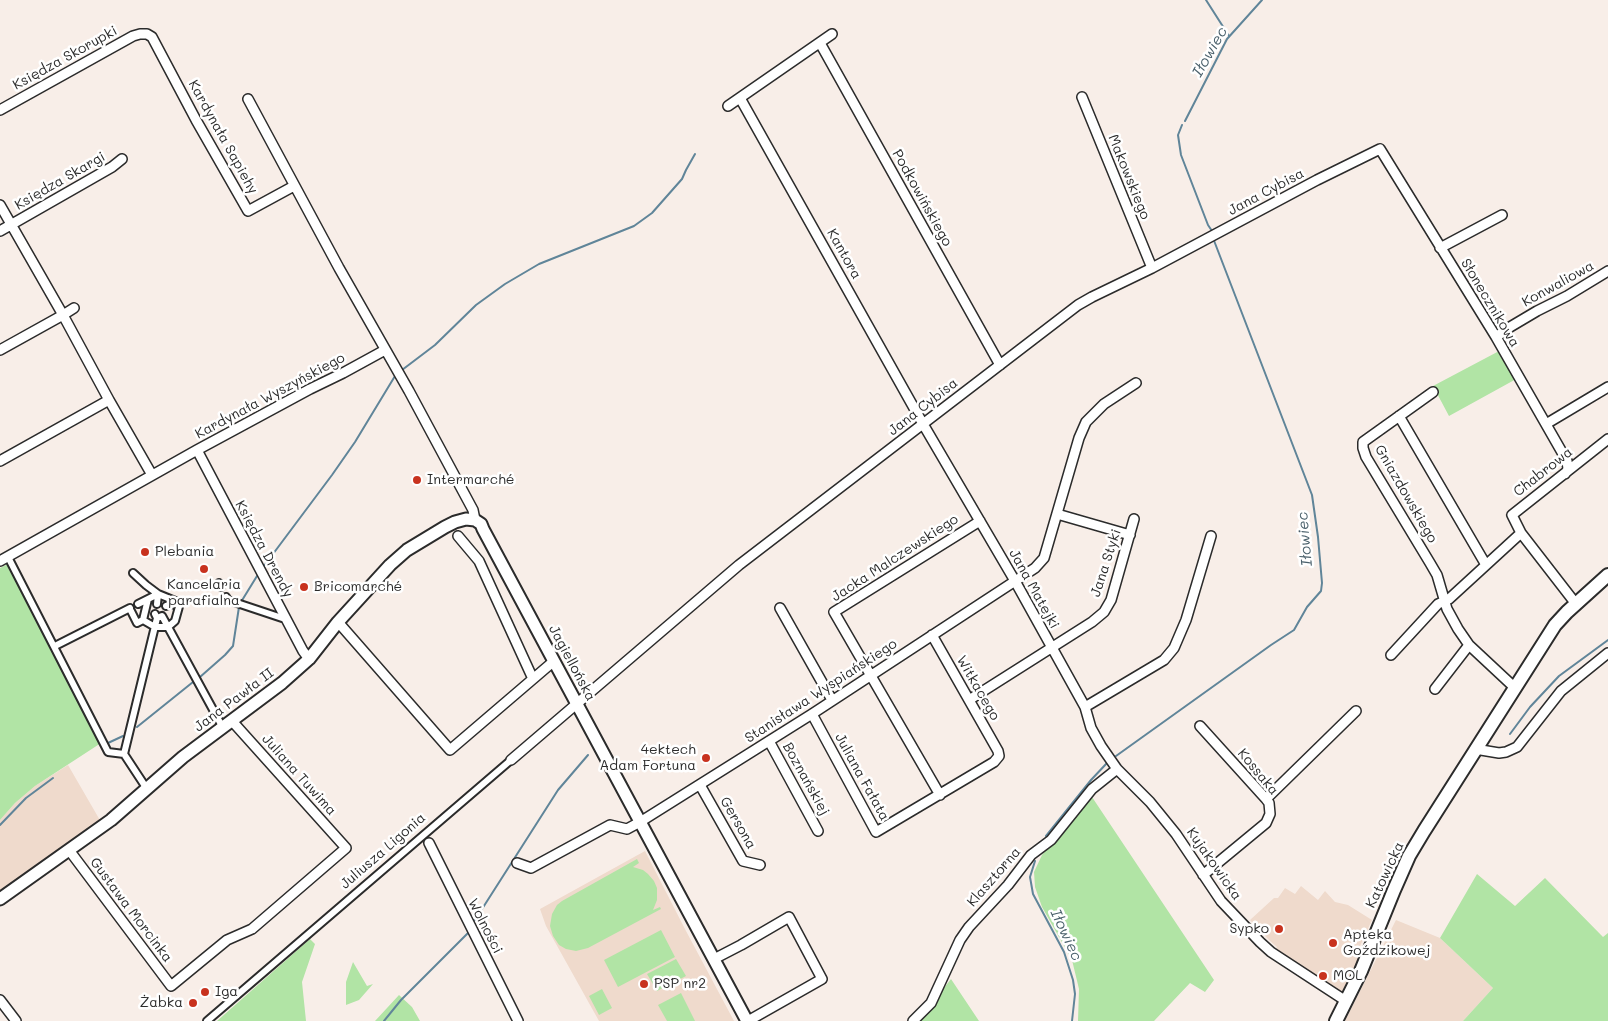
<!DOCTYPE html>
<meta charset="utf-8">
<style>
body{margin:0}
canvas{display:block;background:#f8eee8}
</style>
<canvas width="1608" height="1021"></canvas>
<script>
const g = document.querySelector('canvas').getContext('2d');
g.lineJoin = 'round';
function paint(path, color) {
  g.fillStyle = color;
  g.fill(path, 'evenodd');
}
function shape(rows) {
  const path = new Path2D();
  for (const r of rows) {
    path.moveTo(r[0], r[1]);
    for (let i = 2; i < r.length; i += 2) path.lineTo(r[i], r[i + 1]);
  }
  return path;
}
function strokePath(path, color, width, dash) {
  g.strokeStyle = color;
  g.lineWidth = width;
  g.lineCap = dash ? 'butt' : 'round';
  g.setLineDash(dash || []);
  g.stroke(path);
}
function drawText(font, color, halo, rows, align = 'center') {
  g.font = font + ' Mali,sans-serif';
  g.lineWidth = 5;
  g.setLineDash([]);
  g.textBaseline = 'middle';
  g.strokeStyle = halo;
  g.fillStyle = color;
  for (const [text, x, y, turn = 0] of rows) {
    g.save();
    g.translate(x, y);
    g.rotate((+turn || 0) * Math.PI / 180);
    g.textAlign = isNaN(turn) ? turn : align;
    if (halo) g.strokeText(text, 0, 0);
    g.fillText(text, 0, 0);
    g.restore();
  }
}
const built = shape([
 [68,765,101,822,0,897,0,820,15,803,35,786],
 [645,851,686,931,734,1021,599,1021,546,926,540,909],
 [1301,886,1318,900,1325,891,1335,902,1348,905,1372,920,1360,946,1363,948,1342,994,1276,949,1277,947,1269,940,1250,920,1274,898,1278,898,1285,888,1295,894],
 [1396,920,1440,938,1493,988,1463,1021,1345,1021]
]);
const green = shape([
 [1501,350,1518,378,1449,416,1433,386],
 [8,564,101,743,35,786,15,803,0,820,0,568],
 [1090,794,1214,980,1205,992,1190,983,1154,1021,1078,1021,1079,989,1072,960,1042,907,1035,887,1034,872,1042,855],
 [637,859,639,863,633,867,643,870,648,874,654,881,657,888,657,900,653,910,660,907,661,909,588,948,576,951,566,949,559,945,553,936,550,926,552,914,557,905,562,901],
 [1477,874,1515,906,1545,878,1603,937,1608,933,1608,1021,1463,1021,1493,988,1440,938],
 [661,930,675,957,618,987,604,960],
 [310,939,315,944,302,982,306,1021,217,1021],
 [676,959,686,976,657,991,647,974],
 [353,962,367,986,373,984,359,1000,346,1005,346,982],
 [951,979,979,1021,918,1021],
 [602,989,612,1008,599,1015,589,996],
 [681,993,695,1021,667,1021,658,1005],
 [399,995,412,1007,420,1021,375,1021]
]);
const stream = shape([
 [1206,0,1229,36],
 [1185,121,1227,39,1262,0],
 [1182,125,1178,135,1181,155,1208,225,1212,231],
 [402,370,435,345,476,305,505,284,539,264,634,226,652,213,682,179,686,170,695,154],
 [264,566,332,475,355,442,395,376],
 [241,602,257,576],
 [200,677,225,655,233,646,239,607],
 [137,727,193,682],
 [1510,734,1530,707,1559,676,1608,640],
 [108,743,123,736],
 [1116,756,1271,645,1294,630,1307,607,1321,591,1322,583,1318,537,1312,495,1213,238],
 [0,825,26,798,53,778],
 [1046,836,1091,780,1107,763],
 [1035,861,1030,877,1033,894,1064,952,1073,980,1075,994,1072,1021],
 [475,920,558,790,588,755],
 [384,1021,401,1000,468,933]
]);
const pedestrian = shape([
 [8,557,108,752,124,754],
 [219,583,221,587],
 [226,597,228,600,282,618,285,617],
 [138,604,158,594],
 [157,604,158,594],
 [166,606,186,601],
 [131,611,137,623,143,620,155,627,168,627,175,621,180,603,158,594,146,585,133,573],
 [155,614,157,618,162,616,223,728],
 [143,620,148,599],
 [55,646,130,608],
 [147,789,124,754,157,618],
 [207,1021,511,760]
]);
const minor = shape([
 [820,43,1000,365],
 [1082,97,1152,268],
 [740,98,923,424,1015,581,1085,707,1091,728,1101,746,1117,769,1150,802,1176,834,1221,901,1260,942,1271,952,1346,1001],
 [248,99,339,268,409,391,473,510,475,520],
 [728,106,832,34],
 [0,110,133,36,140,34,147,34,152,37,196,120,248,211,294,186],
 [0,205,63,315,74,308],
 [0,231,112,167,122,159],
 [1440,248,1502,215],
 [1496,337,1510,327,1537,311,1567,296,1608,271],
 [0,350,63,315,109,400],
 [1433,392,1363,442,1363,448,1366,457,1430,563,1437,575,1447,609,1458,629,1469,645,1514,687],
 [1399,416,1486,565],
 [1546,424,1608,387],
 [197,450,303,651,309,659],
 [0,461,109,400,152,475],
 [1057,514,1130,535],
 [458,536,479,561,533,679],
 [0,561,197,450,310,389,343,373,385,350],
 [1576,604,1521,533,1512,515,1608,439],
 [780,608,832,700],
 [338,622,450,750,554,661],
 [1391,655,1438,604,1449,599,1521,533],
 [1435,689,1469,645],
 [969,700,1092,622,1104,612,1111,600,1134,519],
 [1085,707,1164,660,1174,648,1186,620,1211,536],
 [812,714,876,832,994,762,999,756,998,751,932,635],
 [1200,726,1266,799,1269,803,1270,814,1266,823,1203,875],
 [769,741,818,831],
 [1475,749,1499,753,1506,752,1517,747,1561,691,1608,653],
 [511,760,739,565,1078,305,1092,297,1152,268,1317,180,1380,149,1496,337,1567,461,1568,469,1565,474],
 [700,785,743,861,760,865],
 [940,795,834,612,980,521],
 [1266,799,1356,711],
 [429,843,518,1021],
 [69,850,171,986,227,940,252,929,346,848,232,721],
 [517,863,531,868,610,825,627,829,640,822,812,714,1035,568,1044,558,1079,438,1086,422,1104,404,1136,383],
 [714,959,741,945,789,917,822,979,748,1021],
 [0,1000,16,1021],
 [913,1021,931,1003,960,940,969,927,1008,885,1031,855,1051,840,1092,789,1117,769]
]);
const tertiary = shape([
 [0,899,111,820,183,757,282,683,309,659,338,622,390,565,407,550,445,527,455,522,466,519,475,520,481,524,483,529,747,1021]
]);
const secondary = shape([
 [1336,1021,1361,971,1394,890,1409,856,1424,831,1555,625,1567,612,1608,575]
]);
const markers = [
 [417,480,5,"#c8321e"],
 [145,552,5,"#c8321e"],
 [204,569,5,"#c8321e"],
 [304,587,5,"#c8321e"],
 [706,758,5,"#c8321e"],
 [1279,929,5,"#c8321e"],
 [1333,943,5,"#c8321e"],
 [1323,976,5,"#c8321e"],
 [644,984,5,"#c8321e"],
 [205,992,5,"#c8321e"],
 [193,1003,5,"#c8321e"]
];
const streetNames = [
 ["Księdza Skorupki",65,58,-29],
 ["Kardynała Sapiehy",223,137,61],
 ["Makowskiego",1129,177,68],
 ["Księdza Skargi",60,181,-30],
 ["Jana Cybisa",1266,192,-28],
 ["Podkowińskiego",922,198,61],
 ["Kantora",844,254,61],
 ["Konwaliowa",1558,284,-29],
 ["Słonecznikowa",1490,303,59],
 ["Kardynała Wyszyńskiego",270,396,-28],
 ["Jana Cybisa",923,407,-38],
 ["Chabrowa",1543,472,-38],
 ["Gniazdowskiego",1406,494,60],
 ["Księdza Drendy",264,549,62],
 ["Jacka Malczewskiego",895,558,-33],
 ["Jana Styki",1106,563,-72],
 ["Jana Matejki",1034,589,61],
 ["Jagiellońska",572,663,62],
 ["Witkacego",978,688,60],
 ["Stanisława Wyspiańskiego",821,691,-33],
 ["Jana Pawła II",234,700,-37],
 ["Kossaka",1258,772,50],
 ["Juliana Tuwima",299,775,48],
 ["Juliana Fałata",862,777,61],
 ["Boznańskiej",806,779,61],
 ["Gersona",738,823,60],
 ["Juliusza Ligonia",383,851,-41],
 ["Kujakowicka",1214,864,55],
 ["Katowicka",1385,875,-65],
 ["Klasztorna",994,877,-49],
 ["Gustawa Morcinka",131,910,53],
 ["Wolności",485,926,63]
];
const poiNames = [
 ["Intermarché",427,480],
 ["Plebania",155,552],
 ["Kancelaria",204,585,"center"],
 ["parafialna",204,601,"center"],
 ["Bricomarché",314,587],
 ["4ektech",696,750,"right"],
 ["Adam Fortuna",696,766,"right"],
 ["Sypko",1269,929,"right"],
 ["Apteka",1343,935],
 ["Goździkowej",1343,951],
 ["MOL",1333,976],
 ["PSP nr2",654,984],
 ["Iga",215,992],
 ["Żabka",183,1003,"right"]
];
const waterNames = [
 ["Iłowiec",1210,52,-60],
 ["Iłowiec",1305,539,-95],
 ["Iłowiec",1066,935,65]
];
paint(built, '#efdacc');
paint(green, '#b1e4a5');
strokePath(stream, '#608599', 2);
strokePath(pedestrian, '#2b2b2b', 10);
strokePath(minor, '#2b2b2b', 12);
strokePath(tertiary, '#2b2b2b', 15);
strokePath(secondary, '#2b2b2b', 16);
strokePath(pedestrian, '#fff', 6);
strokePath(minor, '#fff', 9);
strokePath(tertiary, '#fff', 11);
strokePath(secondary, '#fff', 12);
for (const [x, y, r, color] of markers) {
  const dot = new Path2D();
  dot.arc(x, y, r, 0, 2 * Math.PI);
  g.fillStyle = color;
  g.fill(dot);
  strokePath(dot, '#fff', 2);
}
drawText('14px', '#2b2b2b', '#fff', streetNames);
drawText('14px', '#2b2b2b', '#fff', poiNames, 'left');
drawText('italic 15px', '#4a606b', '#fff', waterNames);
</script>
